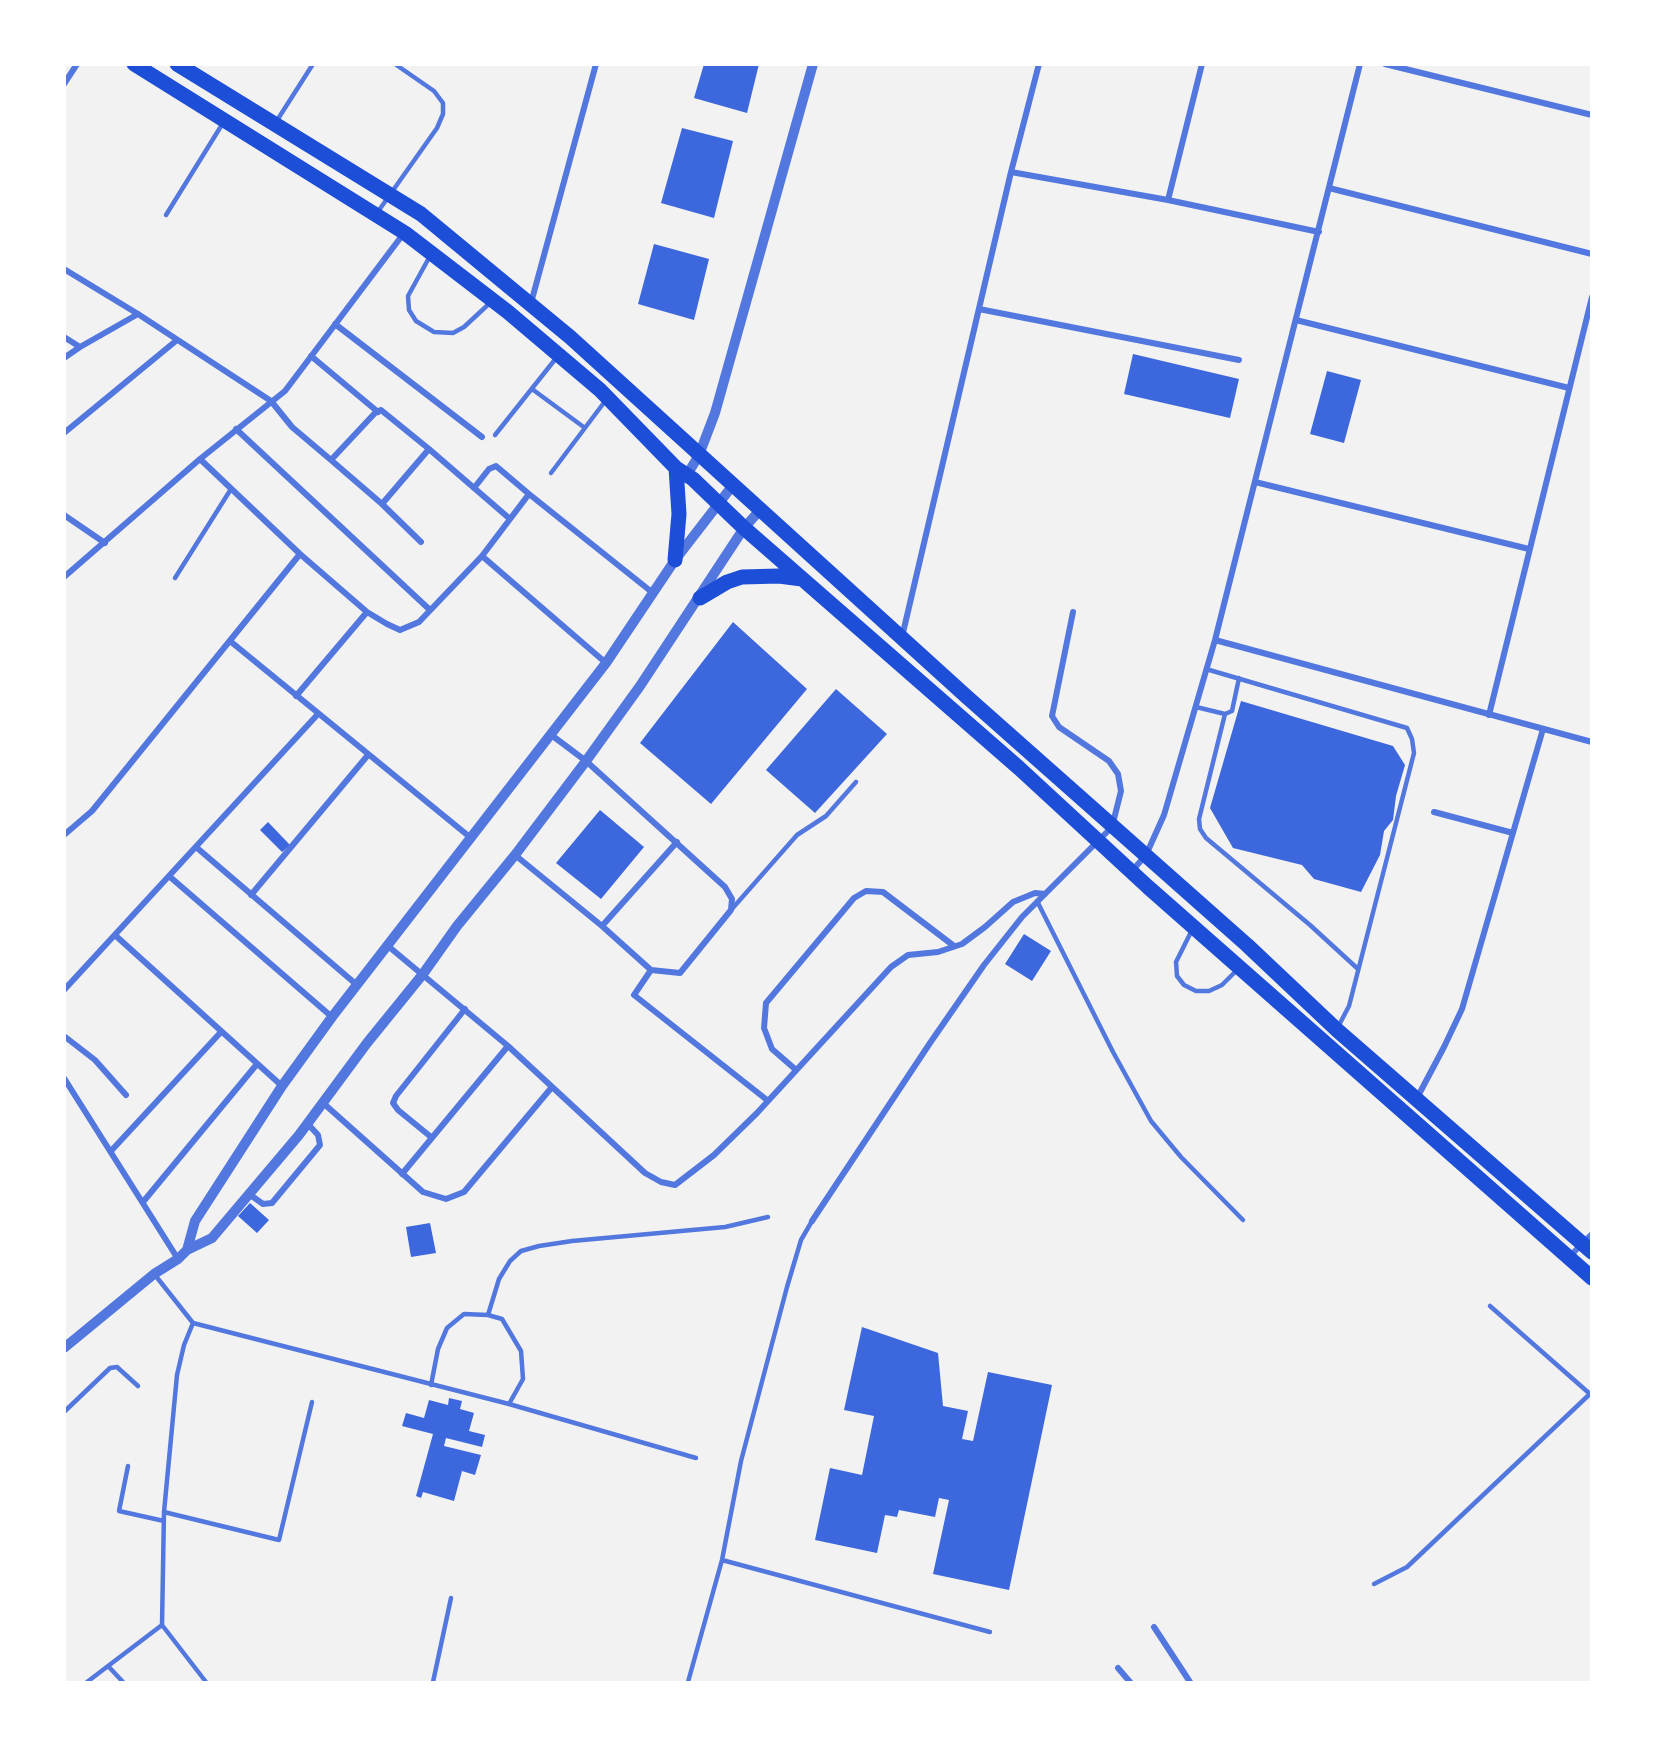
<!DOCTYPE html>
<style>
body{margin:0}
#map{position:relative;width:1656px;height:1747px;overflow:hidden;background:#f2f2f2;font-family:"Golos Text",sans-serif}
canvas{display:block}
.frame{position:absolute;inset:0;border:66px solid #fff;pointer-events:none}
</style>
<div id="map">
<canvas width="1656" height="1747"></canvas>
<div class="frame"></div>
</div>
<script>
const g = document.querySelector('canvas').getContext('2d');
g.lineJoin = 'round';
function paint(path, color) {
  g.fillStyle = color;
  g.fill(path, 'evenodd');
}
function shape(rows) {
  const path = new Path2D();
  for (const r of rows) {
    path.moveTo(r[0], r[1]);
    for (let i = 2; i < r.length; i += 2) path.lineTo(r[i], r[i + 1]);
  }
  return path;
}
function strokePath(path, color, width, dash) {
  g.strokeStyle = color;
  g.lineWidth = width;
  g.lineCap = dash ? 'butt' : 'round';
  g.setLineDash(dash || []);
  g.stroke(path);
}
const building = shape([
 [704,64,759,64,747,113,694,98],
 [682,128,733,141,714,218,661,203],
 [654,244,709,259,694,320,638,304],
 [1133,354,1239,379,1230,418,1124,394],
 [1327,371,1361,380,1344,443,1310,434],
 [733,622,807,689,711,804,640,743],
 [836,689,887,734,815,813,766,770],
 [1241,701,1393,746,1405,765,1396,796,1393,820,1384,831,1380,855,1361,892,1314,879,1302,865,1233,848,1210,808],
 [600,810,644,847,601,899,556,863],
 [268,822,290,845,282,852,260,830],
 [1024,934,1051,951,1032,981,1005,964],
 [250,1203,269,1220,257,1233,238,1216],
 [430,1223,436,1253,411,1257,406,1227],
 [862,1327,938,1353,943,1406,968,1411,962,1439,973,1441,988,1372,1052,1385,1009,1590,933,1574,949,1500,939,1498,935,1517,899,1510,897,1517,885,1515,877,1553,815,1540,830,1468,862,1475,874,1416,844,1410],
 [449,1398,462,1401,460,1409,474,1413,469,1431,485,1435,482,1447,446,1438,444,1446,481,1455,475,1475,462,1471,454,1501,423,1492,421,1498,416,1496,433,1434,402,1426,406,1413,424,1418,429,1400,448,1405]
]);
const service = shape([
 [276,122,313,64],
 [377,213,437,128,443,114,443,103,434,91,395,64],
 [166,215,223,123],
 [430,256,408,296,409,310,416,321,434,332,453,333,464,327,491,302],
 [532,389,585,428],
 [495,435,557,357],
 [551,473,606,400],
 [175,578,231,489],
 [1206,669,1407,728,1412,739,1414,753,1349,1006,1338,1027],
 [1196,707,1225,714,1232,711,1239,678],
 [1225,714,1199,819,1200,829,1206,838,1310,925,1358,969],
 [1037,901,1113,1052,1151,1121,1181,1157,1243,1220],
 [731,910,797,835,826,816,856,782],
 [1192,930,1176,962,1177,976,1184,985,1196,991,1209,991,1222,985,1237,970],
 [155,1275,193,1323,509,1404,696,1458],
 [1490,1306,1590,1394],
 [488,1315,499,1279,510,1261,521,1251,539,1246,572,1241,725,1227,768,1217],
 [193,1323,184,1345,177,1375,164,1512,162,1625,206,1682],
 [431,1385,438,1349,447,1328,464,1314,488,1315,502,1319,521,1351,523,1379,509,1404],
 [64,1412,110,1368,117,1367,138,1386],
 [128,1466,119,1511,164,1521],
 [164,1512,279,1540,312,1402],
 [722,1560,990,1632],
 [1374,1584,1407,1567,1592,1392],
 [108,1666,123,1682],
 [87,1682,162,1625],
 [433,1682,451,1598],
 [688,1682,722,1560,741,1461,787,1287,801,1240,812,1221]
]);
const minor = shape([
 [1385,64,1592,115],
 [64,84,77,64],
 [1011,172,1168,200,1319,232],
 [1329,188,1592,254],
 [1168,200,1202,64],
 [64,269,138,314,271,401,292,427,331,460,382,504,429,449,381,410,375,413,331,460],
 [531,303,596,64],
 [979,309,1239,360],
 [1296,320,1569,388],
 [335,324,482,437],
 [64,337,80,347],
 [311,356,378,412],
 [64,358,80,347,138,314],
 [236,429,430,610],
 [64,433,177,340],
 [429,449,510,519],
 [200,459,300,554,367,612,387,624,400,630,419,622,482,556,606,663],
 [1255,482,1529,549],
 [474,488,489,469,496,466,529,494],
 [382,504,421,542],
 [64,515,105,543],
 [482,556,529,494,653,593],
 [64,577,200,459,285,391,404,233],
 [902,637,1011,172,1039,64],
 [1215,640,1592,742],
 [230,641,471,838],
 [296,696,367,612],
 [1489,715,1592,297],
 [1434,812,1513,833],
 [64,835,92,811,300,554],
 [196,847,357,985],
 [515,855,602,926,651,970,680,973,731,910,732,899,725,887,586,761,550,734],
 [1131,872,1146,855,1164,815,1215,640,1360,64],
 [169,876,332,1017],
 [251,895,368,755],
 [602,926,677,842],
 [116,936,282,1086],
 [388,946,508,1046,645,1173,661,1182,675,1185,714,1155,757,1113,891,967,908,955,938,952,962,944,985,927,1013,902,1035,893,1045,894],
 [651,970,634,995,767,1100],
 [64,990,318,714],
 [64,1036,95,1060,126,1095],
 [795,1069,772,1049,764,1028,766,1003,854,898,866,891,883,892,954,946],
 [64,1078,178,1259],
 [1417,1098,1444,1047,1462,1009,1543,729],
 [322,1102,423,1192,446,1199,464,1192,552,1087],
 [431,1137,398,1110,393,1103,396,1096,465,1009],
 [111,1151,221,1032],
 [402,1174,508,1046],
 [249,1194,263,1204,272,1203,320,1145,318,1135,307,1123],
 [143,1202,257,1064],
 [812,1221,930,1043,984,965,1022,917,1112,827,1121,791,1118,774,1109,761,1059,727,1052,716,1073,612],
 [1569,1257,1592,1234],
 [1154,1627,1190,1682],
 [1118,1668,1130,1682]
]);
const tertiary = shape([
 [687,475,699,455,715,413,813,64],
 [187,1250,195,1221,282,1086,332,1017,606,663,675,560,733,485],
 [64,1348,154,1274,178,1259,187,1250,212,1238,299,1135,367,1043,423,974,457,926,515,855,586,761,640,686,744,528,760,510]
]);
const primary = shape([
 [134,64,405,233,508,312,600,390,676,468,693,479,744,528,1019,768,1148,887,1592,1278],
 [177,64,421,214,570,337,967,697,1247,945,1337,1030,1592,1252],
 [675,560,679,514,676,468],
 [700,598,727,582,742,577,779,576,802,579]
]);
paint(building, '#3d67dc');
strokePath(service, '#5277de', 4.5);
strokePath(minor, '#5277de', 6);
strokePath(tertiary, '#5277de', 10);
strokePath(primary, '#1d4ed8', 15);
</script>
